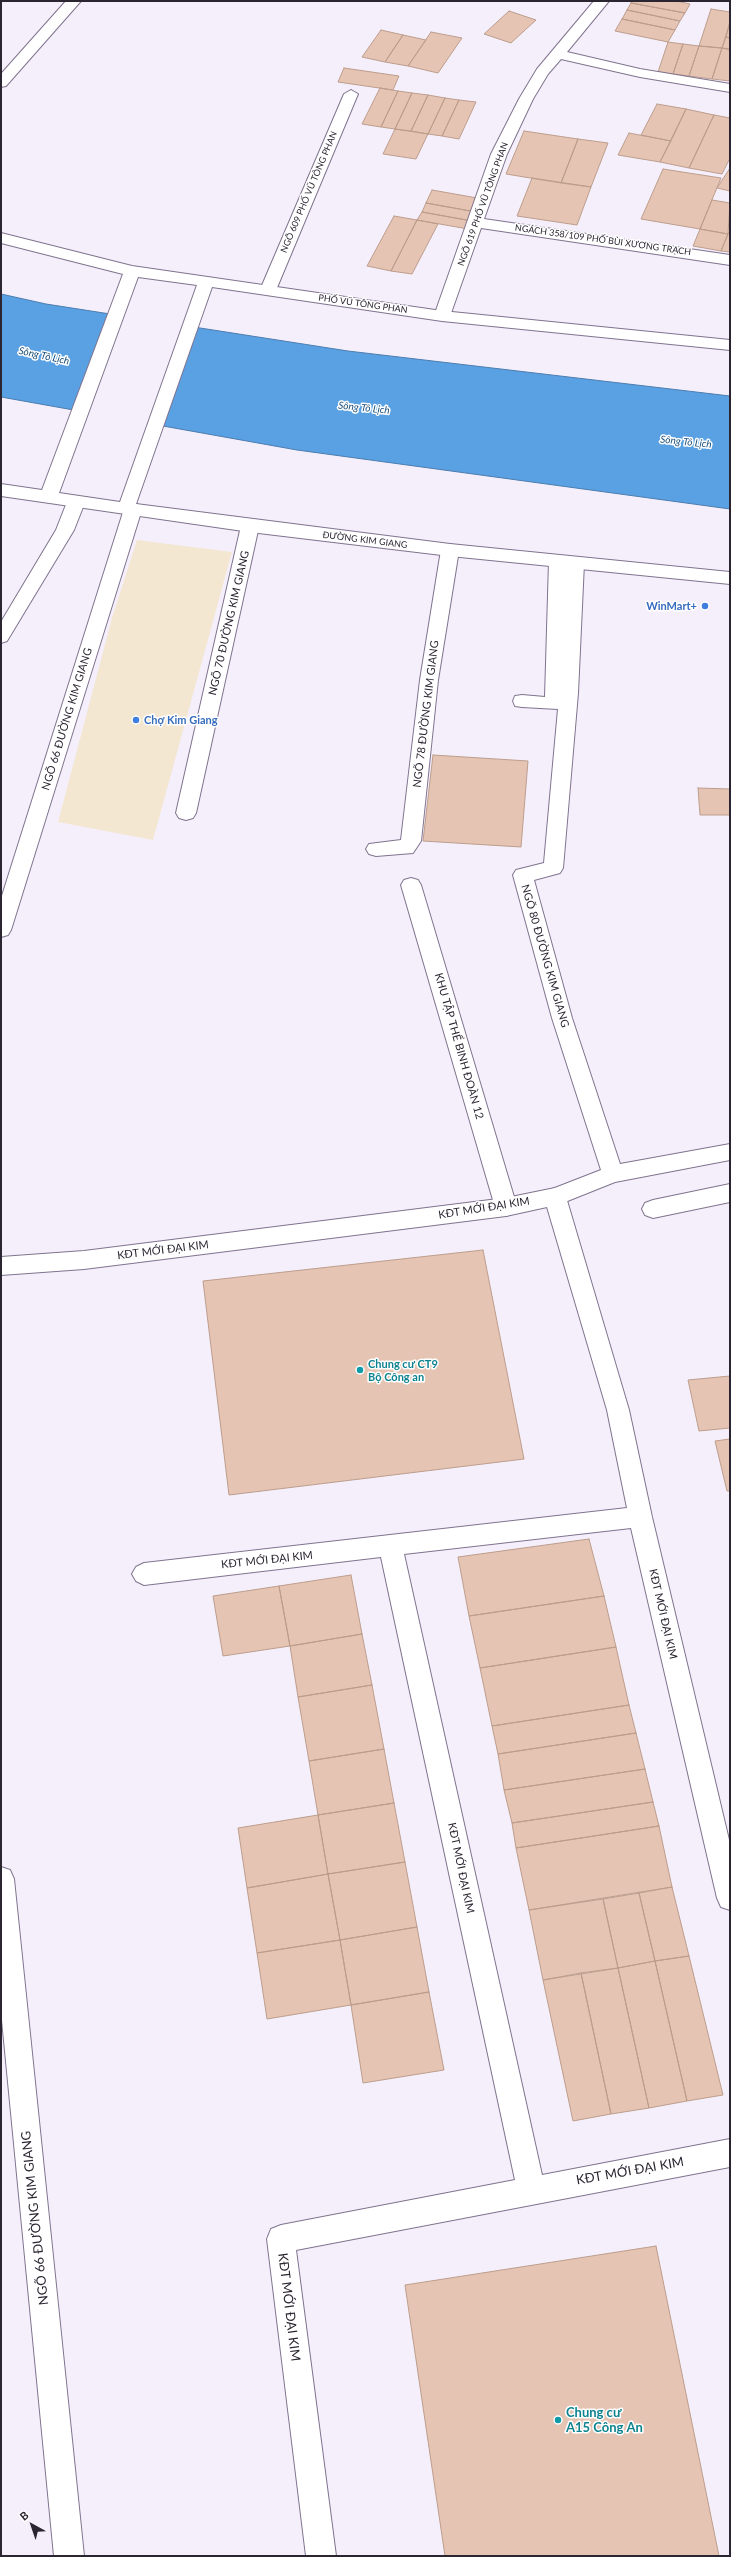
<!DOCTYPE html>
<meta charset="utf-8">
<style>
body{margin:0}
#map{position:relative;width:731px;height:2557px;overflow:hidden;background:#f5effc;font-family:Lato,sans-serif}
canvas{display:block}
.frame{position:absolute;inset:0;border:2px solid #2b2531;pointer-events:none}
.north{position:absolute;left:12px;top:2505px;width:40px;height:40px;-webkit-text-stroke:3px #fff;paint-order:stroke;rotate:320deg;font-size:11px;font-weight:700;line-height:16px;text-align:center;color:#2b2531}
.north::after{content:'';display:block;margin:auto;width:14px;height:18px;background:#2b2531;clip-path:polygon(50% 0,100% 100%,50% 72%,0 100%)}
</style>
<div id="map">
<canvas width="731" height="2557"></canvas>
<div class="frame"></div>
<div class="north">B</div>
</div>
<script>
const g = document.querySelector('canvas').getContext('2d');
g.lineJoin = 'round';
function paint(path, color) {
  g.fillStyle = color;
  g.fill(path, 'evenodd');
}
function shape(rows) {
  const path = new Path2D();
  for (const r of rows) {
    path.moveTo(r[0], r[1]);
    for (let i = 2; i < r.length; i += 2) path.lineTo(r[i], r[i + 1]);
  }
  return path;
}
function strokePath(path, color, width, dash) {
  g.strokeStyle = color;
  g.lineWidth = width;
  g.lineCap = dash ? 'butt' : 'round';
  g.setLineDash(dash || []);
  g.stroke(path);
}
function drawText(font, color, halo, rows, align = 'center') {
  g.font = font + ' Lato,sans-serif';
  g.lineWidth = 3;
  g.setLineDash([]);
  g.textBaseline = 'middle';
  g.strokeStyle = halo;
  g.fillStyle = color;
  for (const [text, x, y, turn = 0] of rows) {
    g.save();
    g.translate(x, y);
    g.rotate((+turn || 0) * Math.PI / 180);
    g.textAlign = isNaN(turn) ? turn : align;
    if (halo) g.strokeText(text, 0, 0);
    g.fillText(text, 0, 0);
    g.restore();
  }
}
const commercial = shape([
 [137,540,232,552,153,840,58,822,112,618]
]);
const water = shape([
 [1,294,46,304,348,351,730,396,730,509,297,450,1,397,1,294]
]);
const pier = shape([
 [115,313,189,324,153,427,79,414]
]);
const building = shape([
 [632,1,676,1,690,4,685,13,631,3,632,1],
 [631,3,685,13,680,21,627,10,631,3],
 [711,9,730,12,730,22,722,48,699,46,711,9],
 [627,10,680,21,675,30,622,19,627,10],
 [509,11,536,20,511,43,484,34,509,11],
 [622,19,675,30,668,42,615,31,622,19],
 [730,22,730,38,726,37,730,22],
 [381,30,403,35,385,62,362,57,381,30],
 [431,32,462,38,438,73,408,66,431,32],
 [403,35,426,40,408,66,385,62,403,35],
 [726,37,730,38,730,49,722,48,726,37],
 [668,42,683,44,673,74,658,72,668,42],
 [683,44,699,46,689,76,673,74,683,44],
 [699,46,722,48,712,79,689,76,699,46],
 [722,48,730,50,730,81,712,79,722,48],
 [344,68,399,76,393,90,338,82,344,68],
 [380,88,398,91,381,127,362,124,380,88],
 [398,91,412,93,395,129,381,127,398,91],
 [412,93,428,95,411,131,395,129,412,93],
 [428,95,445,98,428,134,411,131,428,95],
 [445,98,459,100,442,136,428,134,445,98],
 [459,100,476,102,459,139,442,136,459,100],
 [657,104,686,109,671,141,641,135,657,104],
 [686,109,714,115,689,168,660,162,686,109],
 [714,115,730,118,730,158,722,174,689,168,714,115],
 [395,129,428,134,416,159,383,154,395,129],
 [524,131,578,139,561,183,506,174,524,131],
 [629,133,671,141,660,162,618,155,629,133],
 [578,139,608,143,591,187,561,183,578,139],
 [730,168,730,191,717,188,730,168],
 [663,169,721,178,700,229,641,219,663,169],
 [532,178,591,187,577,225,517,216,532,178],
 [432,190,483,199,476,212,426,203,432,190],
 [712,200,730,203,728,234,700,229,712,200],
 [426,203,476,212,472,221,422,212,426,203],
 [422,212,472,221,468,229,417,220,422,212],
 [394,216,417,220,391,271,367,266,394,216],
 [417,220,438,224,412,274,391,271,417,220],
 [700,229,728,234,721,251,693,246,700,229],
 [730,230,730,252,721,251,728,234,730,230],
 [433,755,528,761,521,847,423,841,433,755],
 [698,788,730,789,730,815,700,815,698,788],
 [483,1250,524,1459,229,1495,203,1281,483,1250],
 [730,1376,730,1428,699,1431,688,1380,730,1376],
 [730,1439,730,1491,727,1491,715,1441,730,1439],
 [589,1539,604,1596,469,1616,458,1557,589,1539],
 [351,1575,362,1634,290,1646,279,1586,351,1575],
 [279,1586,290,1646,223,1656,213,1596,279,1586],
 [604,1596,616,1647,480,1668,469,1616,604,1596],
 [362,1634,372,1685,298,1697,290,1646,362,1634],
 [616,1647,629,1705,492,1726,480,1668,616,1647],
 [372,1685,384,1749,309,1761,298,1697,372,1685],
 [629,1705,636,1733,498,1754,492,1726,629,1705],
 [636,1733,645,1769,504,1790,498,1754,636,1733],
 [384,1749,394,1803,318,1815,309,1761,384,1749],
 [645,1769,653,1802,512,1823,504,1790,645,1769],
 [653,1802,659,1826,516,1848,512,1823,653,1802],
 [394,1803,405,1862,328,1874,318,1815,394,1803],
 [318,1815,328,1874,247,1888,238,1828,318,1815],
 [659,1826,672,1887,529,1910,516,1848,659,1826],
 [405,1862,417,1927,340,1940,328,1874,405,1862],
 [328,1874,340,1940,257,1953,247,1888,328,1874],
 [672,1887,689,1956,655,1961,639,1893,672,1887],
 [639,1893,655,1961,618,1968,603,1899,639,1893],
 [603,1899,618,1968,543,1980,529,1910,603,1899],
 [417,1927,429,1992,351,2005,340,1940,417,1927],
 [340,1940,351,2005,267,2019,257,1953,340,1940],
 [689,1956,723,2095,687,2101,655,1961,689,1956],
 [655,1961,687,2101,649,2108,618,1968,655,1961],
 [618,1968,649,2108,611,2114,581,1973,618,1968],
 [581,1973,611,2114,573,2121,543,1980,581,1973],
 [429,1992,444,2070,363,2083,351,2005,429,1992],
 [656,2246,719,2556,445,2556,405,2285,656,2246]
]);
const service = shape([
 [594,1,609,1,567,52,640,69,730,84,730,92,640,77,561,59,548,74,533,99,507,154,484,219,730,255,730,265,481,228,450,316,448,319,436,319,434,316,491,154,519,99,537,69,594,1],
 [351,90,358,94,276,290,268,295,262,293,260,290,344,94,351,90],
 [133,503,139,505,142,509,11,930,8,935,1,937,1,899,124,509,127,505,133,503],
 [250,520,256,522,259,526,196,813,193,818,186,820,179,818,176,813,241,526,244,522,250,520],
 [450,544,456,546,459,550,438,680,421,841,413,853,376,856,369,854,366,849,369,844,401,840,420,680,441,550,444,546,450,544],
 [558,555,564,557,567,562,575,557,581,559,584,563,578,693,563,868,560,873,534,880,572,1018,620,1164,730,1144,730,1160,615,1182,555,1206,547,1203,544,1197,547,1191,601,1170,552,1018,513,875,516,870,544,863,558,709,522,707,515,706,513,701,515,696,522,695,545,697,549,561,552,557,558,555],
 [411,878,418,880,421,885,517,1207,514,1213,506,1216,498,1213,495,1207,401,885,404,880,411,878],
 [1,1867,10,1870,14,1879,84,2556,54,2556,1,2010,1,1867]
]);
const minor = shape([
 [66,1,81,1,6,86,1,87,1,74,66,1],
 [76,496,82,498,85,502,74,530,7,641,1,643,1,622,56,530,67,502,70,498,76,496],
 [730,1184,730,1202,653,1218,645,1215,642,1209,645,1203,653,1200,730,1184],
 [555,1188,563,1191,566,1197,629,1410,652,1517,730,1844,730,1910,721,1907,717,1898,631,1528,404,1554,542,2175,730,2139,730,2167,296,2250,336,2556,306,2556,267,2239,271,2229,281,2225,515,2180,381,1557,144,1585,136,1581,132,1574,136,1567,144,1563,627,1508,607,1410,547,1207,506,1216,84,1269,1,1275,1,1257,84,1251,506,1198,555,1188]
]);
const secondary = shape([
 [1,233,132,266,442,311,730,340,730,350,442,321,212,287,136,504,450,544,730,572,730,584,450,556,250,532,1,496,1,484,42,490,123,274,1,243,1,233],
 [138,277,197,285,120,502,59,493,138,277]
]);
const markers = [
 [705,606,4,"#3f7fe0"],
 [136,720,4,"#3f7fe0"],
 [360,1370,4,"#0f9aa8"],
 [558,2420,4,"#0f9aa8"]
];
const farStreetnames = [
 ["NGÕ 609 PHỐ VŨ TÔNG PHAN",309,192,-67],
 ["NGÕ 619 PHỐ VŨ TÔNG PHAN",483,204,-70],
 ["NGÁCH 358/109 PHỐ BÙI XƯƠNG TRẠCH",603,240,8],
 ["PHỐ VŨ TÔNG PHAN",363,304,8],
 ["ĐƯỜNG KIM GIANG",365,540,7]
];
const farWaternames = [
 ["Sông Tô Lịch",44,356,12],
 ["Sông Tô Lịch",364,408,6],
 ["Sông Tô Lịch",686,442,6]
];
const shopNames = [
 ["WinMart+",697,606],
 ["Chợ Kim Giang",144,720,"left"]
];
const streetNames = [
 ["NGÕ 70 ĐƯỜNG KIM GIANG",229,623,-77],
 ["NGÕ 78 ĐƯỜNG KIM GIANG",426,714,-83],
 ["NGÕ 66 ĐƯỜNG KIM GIANG",67,719,-73],
 ["NGÕ 80 ĐƯỜNG KIM GIANG",545,956,74],
 ["KHU TẬP THỂ BINH ĐOÀN 12",459,1046,74],
 ["KĐT MỚI ĐẠI KIM",484,1208,-9],
 ["KĐT MỚI ĐẠI KIM",163,1250,-7],
 ["KĐT MỚI ĐẠI KIM",267,1560,-6],
 ["KĐT MỚI ĐẠI KIM",663,1614,77],
 ["KĐT MỚI ĐẠI KIM",461,1868,78]
];
const cultureNames = [
 ["Chung cư CT9",368,1364],
 ["Bộ Công an",368,1377]
];
const nearStreetnames = [
 ["KĐT MỚI ĐẠI KIM",630,2171,-10],
 ["NGÕ 66 ĐƯỜNG KIM GIANG",35,2218,-96],
 ["KĐT MỚI ĐẠI KIM",289,2307,83]
];
const nearCulturenames = [
 ["Chung cư",566,2413],
 ["A15 Công An",566,2428]
];
paint(commercial, '#f3e7d2');
paint(water, '#59a1e3');
strokePath(water, '#4b7cae', 1);
paint(pier, '#f5effc');
paint(building, '#e5c4b3');
strokePath(building, '#bc9d8c', 1);
strokePath(service, '#80738e', 2);
strokePath(minor, '#80738e', 2);
strokePath(secondary, '#80738e', 2);
paint(service, '#fff');
paint(minor, '#fff');
paint(secondary, '#fff');
for (const [x, y, r, color] of markers) {
  const dot = new Path2D();
  dot.arc(x, y, r, 0, 2 * Math.PI);
  g.fillStyle = color;
  g.fill(dot);
  strokePath(dot, '#fff', 1.5);
}
drawText('9px', '#2b2531', '#fff', farStreetnames);
drawText('italic 10px', '#194d78', '#fff', farWaternames);
drawText('bold 11px', '#366cbe', '#fff', shopNames, 'right');
drawText('11px', '#2b2531', '#fff', streetNames);
drawText('bold 11px', '#0d838f', '#fff', cultureNames, 'left');
drawText('13px', '#2b2531', '#fff', nearStreetnames);
drawText('bold 13px', '#0d838f', '#fff', nearCulturenames, 'left');
</script>
